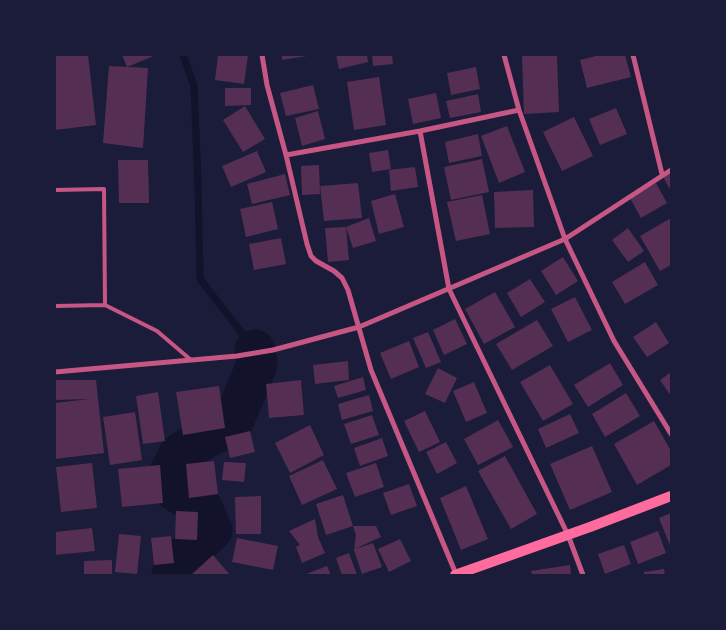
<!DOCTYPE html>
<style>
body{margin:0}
#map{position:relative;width:726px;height:630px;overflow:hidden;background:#1b1b3a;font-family:Barlow,sans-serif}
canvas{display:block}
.frame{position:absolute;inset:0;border:56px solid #1b1b3a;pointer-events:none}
</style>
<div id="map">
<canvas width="726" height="630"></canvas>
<div class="frame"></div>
</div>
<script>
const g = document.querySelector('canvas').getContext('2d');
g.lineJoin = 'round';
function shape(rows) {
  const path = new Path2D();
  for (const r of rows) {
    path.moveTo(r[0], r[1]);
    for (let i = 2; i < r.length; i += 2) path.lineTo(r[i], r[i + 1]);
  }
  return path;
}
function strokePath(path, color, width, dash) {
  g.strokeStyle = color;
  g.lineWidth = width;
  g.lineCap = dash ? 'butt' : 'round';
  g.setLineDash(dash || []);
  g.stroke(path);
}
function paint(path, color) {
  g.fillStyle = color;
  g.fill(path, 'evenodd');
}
const stream = shape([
 [183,55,194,86,198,184,200,279,255,350]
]);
const river = shape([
 [172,575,183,558,212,530,202,508,174,490,169,474,179,454,212,434,230,429,257,365,255,350]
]);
const building = shape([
 [55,55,88,55,96,125,55,130],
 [122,55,156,55,127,67],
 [218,55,248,55,244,84,215,80],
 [282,55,307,55,307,56,282,60],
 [336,55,367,55,368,62,339,69],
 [372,55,392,55,393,64,373,66],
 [522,55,557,55,559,112,524,114],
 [600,55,625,55,631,77,587,88,580,60],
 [109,66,148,68,143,148,103,143],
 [476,67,480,89,451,95,447,73],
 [379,77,386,125,354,130,347,82],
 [313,85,319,109,286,116,280,93],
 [225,88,251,88,251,105,225,106],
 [436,93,441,118,413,124,408,99],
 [478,94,481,112,450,118,446,101],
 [245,106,265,139,243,152,223,120],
 [616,108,627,134,600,145,589,119],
 [318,111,325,139,302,146,295,118],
 [574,117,593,156,562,171,543,132],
 [507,126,525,172,499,183,481,136],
 [478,134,482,156,449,163,445,142],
 [388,150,391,169,372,172,369,153],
 [257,151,266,172,231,187,222,166],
 [482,159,489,192,451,200,444,167],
 [118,160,148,160,149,203,119,203],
 [319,165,320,194,302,195,301,166],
 [415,167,418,187,391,191,389,170],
 [671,173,671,191,663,177],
 [285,174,290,195,252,204,247,184],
 [358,183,362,218,324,221,320,186],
 [656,183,667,203,641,218,630,198],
 [533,190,534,227,495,228,494,192],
 [395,194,404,227,379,234,371,201],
 [482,195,490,234,456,241,447,202],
 [272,202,278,229,246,237,240,209],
 [369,218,376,241,353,248,346,227,349,260,328,262,325,228,346,227],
 [671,218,671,265,660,271,640,236],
 [628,228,644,251,628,262,612,240],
 [281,238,286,264,254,270,249,244],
 [563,257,578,281,556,295,541,271],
 [645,262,658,285,625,304,612,282],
 [530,279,545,302,521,317,507,293],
 [495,292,515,327,484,344,465,309],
 [575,297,592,330,568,342,551,309],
 [455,319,467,344,444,355,433,330],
 [537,320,553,346,512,370,496,344],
 [656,322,669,343,647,357,633,337],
 [428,332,441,362,426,368,413,338],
 [409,341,419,367,391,379,380,353],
 [348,361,349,380,315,384,313,365],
 [610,363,623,385,588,407,574,385],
 [550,365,573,404,543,421,520,382],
 [438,368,457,378,445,403,425,394],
 [671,372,671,396,660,380],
 [363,377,366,390,338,398,334,386],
 [55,380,96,380,104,453,55,459,55,403,89,399,55,400],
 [301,380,304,415,269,418,266,384],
 [474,382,487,413,466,422,453,391],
 [219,386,225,428,183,435,176,392],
 [158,392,165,441,143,444,136,396],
 [626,393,640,416,605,437,592,414],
 [369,395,373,411,342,420,338,404],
 [425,411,440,442,419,452,404,421],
 [135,412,142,460,110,465,103,417],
 [570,414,579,433,546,448,538,429],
 [372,415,379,435,351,444,344,424],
 [498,420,513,447,478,465,464,439],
 [654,421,671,451,671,465,637,485,614,444],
 [310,425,324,455,290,473,275,443],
 [250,431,255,452,230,458,225,437],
 [382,438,388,456,360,466,354,448],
 [446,442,457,463,437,474,426,452],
 [592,446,612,492,570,510,550,464],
 [505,456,537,514,511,529,478,471],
 [323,460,337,489,302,505,289,476],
 [214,461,218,494,189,498,186,464],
 [224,462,246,463,244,482,222,480],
 [92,463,97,508,61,512,56,467],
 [376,463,384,487,355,497,346,473],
 [160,465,163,503,122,507,118,469],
 [409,484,417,506,391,515,383,493],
 [466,486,488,539,461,550,440,498],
 [343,495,353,526,376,526,381,537,355,549,373,543,382,567,362,574,354,550,356,535,353,526,326,535,316,504],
 [261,496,261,534,236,534,235,497],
 [176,511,198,512,197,540,175,539],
 [671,513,671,548,659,518],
 [315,519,318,537,325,553,302,563,296,547,300,545,289,531],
 [92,528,95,551,55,555,55,532],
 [658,531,666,553,638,564,630,542],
 [119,534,141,536,137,574,115,572],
 [171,536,174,563,154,565,151,538],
 [237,538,278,546,273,570,232,562],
 [400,539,411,561,389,572,378,549],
 [624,545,631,564,605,574,598,554],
 [349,553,357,575,342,575,336,558],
 [213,555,230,575,191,575],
 [112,560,112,575,84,575,84,561],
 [570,565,571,575,532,575,531,571],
 [327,566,331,575,304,575],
 [664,569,665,575,644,575,644,572]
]);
const service = shape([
 [55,190,104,189,105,305,55,306],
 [105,305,157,331,191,360]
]);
const minor = shape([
 [262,55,267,85,286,155,307,244,311,256,316,261,334,271,342,278,348,290,371,370,456,574],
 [504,55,519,110,565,239,614,341,671,434],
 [633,55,662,174],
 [420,131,449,289,568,535,583,575],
 [286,155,420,131,519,110],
 [55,372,237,356,273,350,359,327,565,239,671,170]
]);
const secondary = shape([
 [455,575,590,527,671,496]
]);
strokePath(stream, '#12122b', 7);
strokePath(river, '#12122b', 41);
paint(building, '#542f53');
strokePath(service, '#c65784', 4);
strokePath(minor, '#c65784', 5);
strokePath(secondary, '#ff6b9d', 10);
</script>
